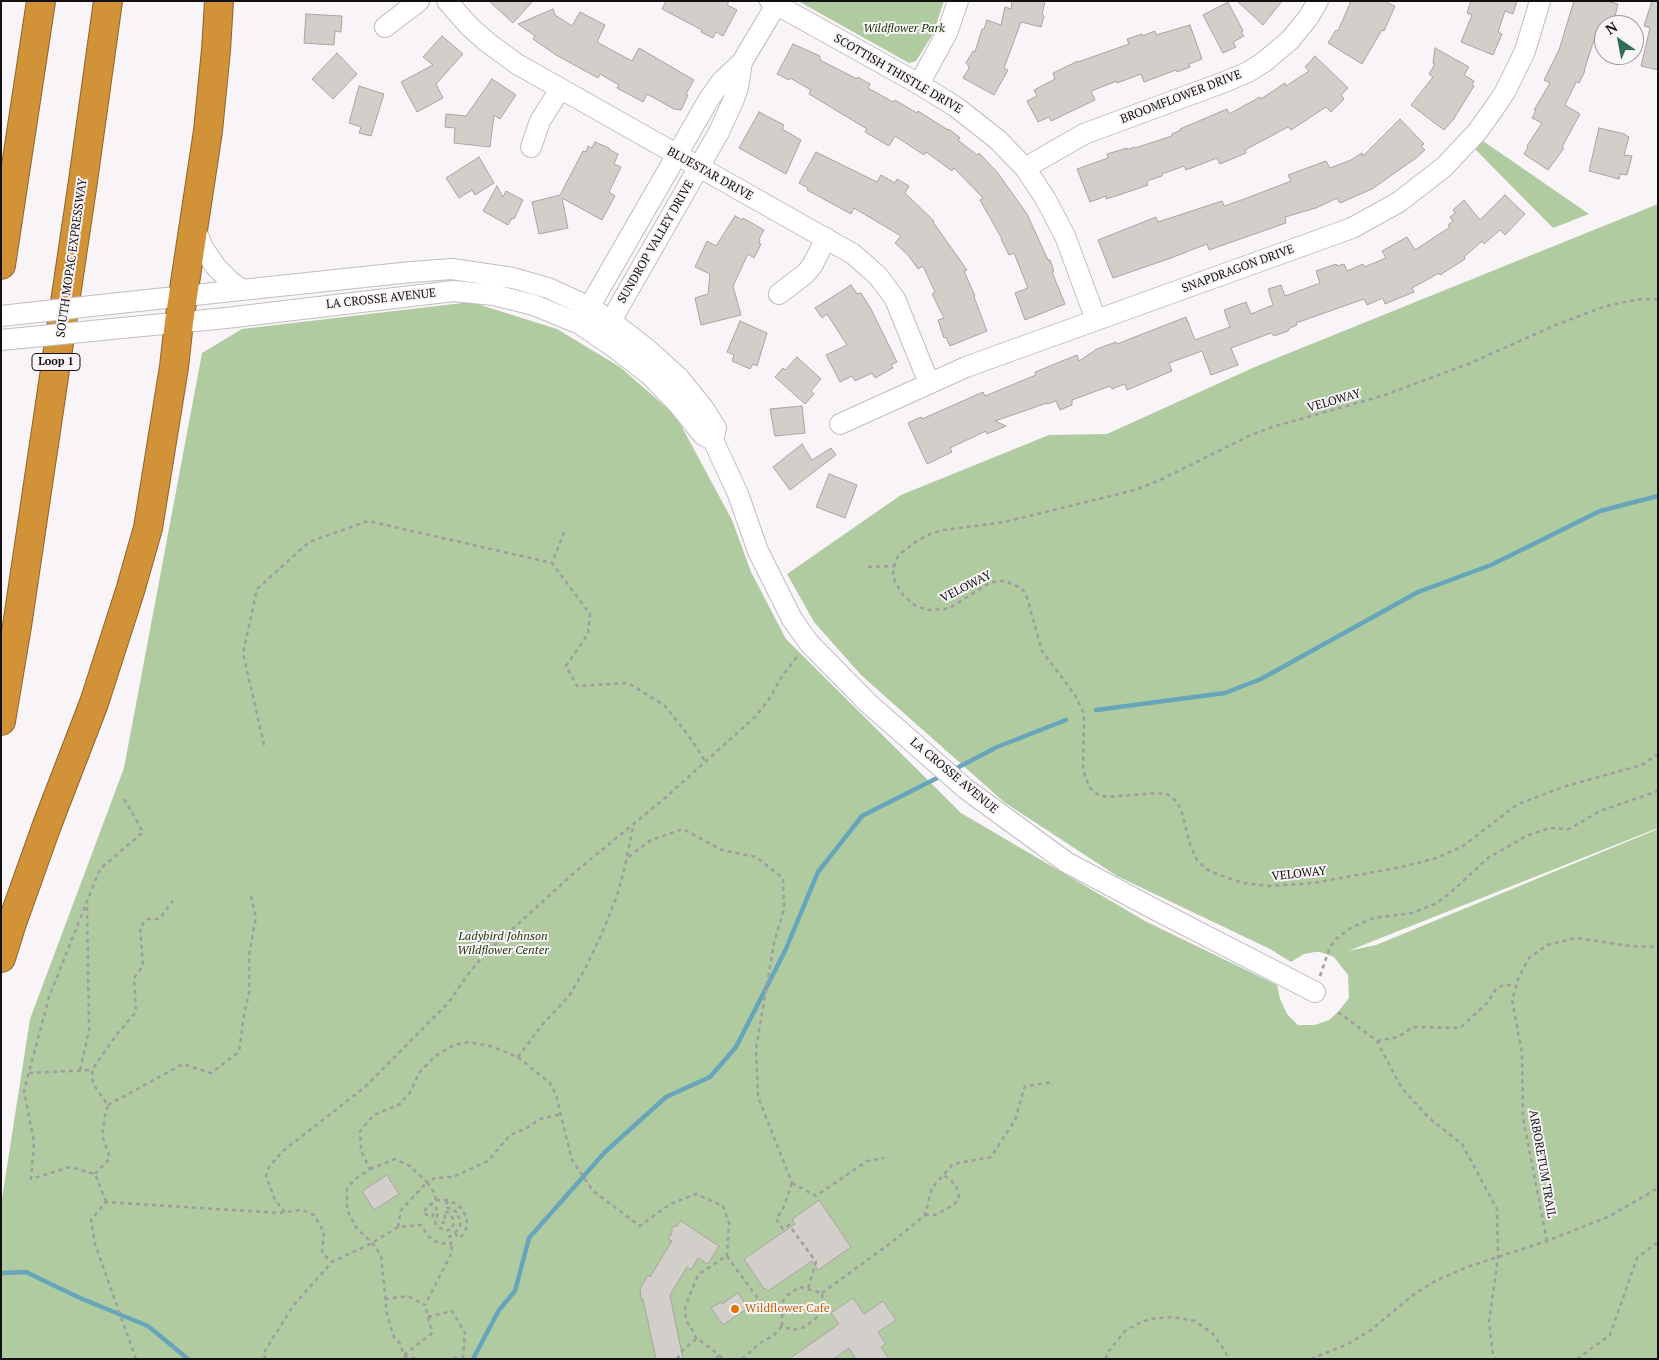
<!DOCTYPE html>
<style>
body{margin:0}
#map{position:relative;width:1659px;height:1360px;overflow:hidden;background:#f8f4f8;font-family:"PT Serif",serif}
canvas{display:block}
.frame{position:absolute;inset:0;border:2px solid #121112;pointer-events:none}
.north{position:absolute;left:1594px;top:15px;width:50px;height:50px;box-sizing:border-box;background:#f8f4f8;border:1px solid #9c999c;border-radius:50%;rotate:327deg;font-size:14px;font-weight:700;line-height:20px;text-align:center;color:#121112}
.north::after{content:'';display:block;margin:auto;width:18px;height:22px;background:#326c55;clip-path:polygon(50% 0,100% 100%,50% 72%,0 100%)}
</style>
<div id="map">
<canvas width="1659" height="1360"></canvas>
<div class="frame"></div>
<div class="north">N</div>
</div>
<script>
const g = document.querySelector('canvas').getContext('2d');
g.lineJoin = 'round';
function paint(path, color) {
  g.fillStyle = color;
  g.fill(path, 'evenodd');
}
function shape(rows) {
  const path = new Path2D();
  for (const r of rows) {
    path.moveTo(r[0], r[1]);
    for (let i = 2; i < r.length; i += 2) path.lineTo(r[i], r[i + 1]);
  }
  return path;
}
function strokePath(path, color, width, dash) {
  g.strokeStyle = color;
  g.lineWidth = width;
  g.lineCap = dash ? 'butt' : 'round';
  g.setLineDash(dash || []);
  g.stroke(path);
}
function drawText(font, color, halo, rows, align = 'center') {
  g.font = font + ' "PT Serif",serif';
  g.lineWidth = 4;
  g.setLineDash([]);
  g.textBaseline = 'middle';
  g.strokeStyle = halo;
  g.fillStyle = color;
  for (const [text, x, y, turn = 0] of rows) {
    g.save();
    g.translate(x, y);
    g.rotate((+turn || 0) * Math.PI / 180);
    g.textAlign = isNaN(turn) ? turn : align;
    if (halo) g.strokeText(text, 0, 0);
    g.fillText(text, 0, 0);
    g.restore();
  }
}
const green = shape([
 [798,1,944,1,933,34,916,61,909,63],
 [1483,141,1589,214,1553,228,1475,149],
 [1658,204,1658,828,1348,951,1376,945,1658,829,1658,1359,1,1359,1,1205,30,1019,124,768,202,353,242,329,471,302,557,329,620,367,676,416,732,520,751,572,786,639,961,813,1145,921,1277,985,1280,999,1287,1014,1298,1025,1315,1025,1329,1020,1338,1012,1349,998,1348,975,1334,957,1320,952,1315,952,1304,954,1291,962,1270,949,1117,876,1004,802,861,675,814,622,787,574,901,495,1049,435,1107,434,1257,366]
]);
const stream = shape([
 [1096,710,1225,693,1261,679,1418,592,1491,565,1600,511,1658,496],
 [953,770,997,747,1066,720],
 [1,1273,26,1272,80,1298,148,1326,188,1359],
 [473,1359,499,1310,515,1291,529,1238,605,1152,666,1097,710,1077,736,1047,785,951,818,872,862,816,941,776]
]);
const building = shape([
 [489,1,533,1,513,23,489,1],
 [666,1,729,1,727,5,737,10,723,36,716,32,713,38,701,32,702,30,662,9,666,1],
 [1012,1,1045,1,1042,15,1044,16,1041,27,1021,22,1004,68,1008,70,994,95,963,78,969,68,968,65,966,63,973,51,975,52,982,29,984,29,987,20,1001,25,1005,7,1011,9,1012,1],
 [1237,1,1282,1,1263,25,1237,1],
 [1351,1,1384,1,1395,6,1384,31,1382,30,1362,64,1328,43,1336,30,1338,31,1351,1],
 [1471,1,1517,1,1513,14,1505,11,1498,32,1502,34,1493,55,1461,42,1472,15,1467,13,1471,1],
 [1574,1,1607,1,1618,4,1613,25,1604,25,1604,29,1598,27,1584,71,1585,71,1579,83,1576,82,1565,105,1580,114,1562,147,1564,148,1548,170,1524,154,1528,147,1527,146,1542,123,1532,118,1536,110,1534,110,1550,83,1544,80,1559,50,1574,1],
 [1652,1,1658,1,1658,70,1641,66,1650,28,1644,26,1652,1],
 [1228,2,1243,31,1241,32,1244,36,1233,42,1236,47,1223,53,1203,15,1228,2],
 [553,9,555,15,572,26,580,12,605,25,597,42,632,61,639,48,694,80,686,94,688,95,681,110,674,109,647,94,643,102,617,88,619,85,600,74,598,78,556,55,533,39,535,36,518,24,553,9],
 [306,14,342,16,341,32,335,31,334,45,304,43,306,14],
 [1190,25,1202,59,1189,64,1190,67,1177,72,1176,70,1144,82,1141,74,1117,83,1117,81,1091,91,1095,100,1051,121,1049,117,1038,122,1027,101,1037,96,1034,90,1055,79,1053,73,1078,61,1078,62,1129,44,1127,39,1142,34,1142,36,1155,31,1156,35,1190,25],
 [442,36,463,54,436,84,443,98,417,112,401,82,433,65,423,57,442,36],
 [793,44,820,56,820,60,857,79,858,77,870,84,868,88,893,102,895,100,917,113,918,111,948,130,949,129,960,138,958,140,977,155,979,153,997,172,1027,214,1048,260,1050,260,1054,271,1052,272,1065,304,1025,320,1015,293,1028,288,1014,253,1009,255,1001,239,1002,239,980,200,983,198,954,168,952,171,926,152,924,155,895,136,889,146,865,132,867,129,809,94,811,90,790,78,789,80,777,74,793,44],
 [1435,48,1469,67,1464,75,1474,81,1472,85,1474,86,1453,120,1444,130,1411,105,1433,77,1429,74,1435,64,1433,63,1435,48],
 [337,53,357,74,333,99,312,79,337,53],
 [1315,56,1348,88,1341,95,1344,99,1331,112,1326,107,1291,130,1288,127,1245,150,1246,153,1220,164,1217,158,1186,170,1184,166,1162,174,1162,176,1147,181,1148,185,1122,194,1106,199,1106,196,1090,202,1077,169,1108,158,1107,154,1127,148,1127,150,1134,147,1135,148,1172,136,1172,134,1181,130,1180,129,1227,109,1229,114,1260,97,1261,99,1285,83,1286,86,1309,71,1305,67,1315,56],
 [492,79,516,95,500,119,494,115,490,147,454,143,455,128,445,127,446,114,466,116,492,79],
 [359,86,384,94,371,136,359,133,361,127,349,123,359,86],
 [759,112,784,125,782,129,801,140,786,174,739,148,759,112],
 [1400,119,1424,144,1421,146,1425,150,1416,158,1372,189,1340,203,1337,198,1316,208,1285,217,1286,223,1209,250,1207,244,1171,258,1113,278,1098,240,1156,217,1158,222,1222,201,1224,206,1247,198,1291,181,1288,175,1326,161,1330,168,1351,160,1362,153,1363,156,1400,119],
 [1599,128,1625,134,1625,135,1629,137,1624,155,1632,156,1627,175,1620,174,1619,179,1589,171,1599,128],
 [595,142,609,148,610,150,618,154,614,164,621,167,609,192,615,196,602,220,562,198,568,228,539,234,532,202,560,195,583,151,586,152,588,146,592,148,595,142],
 [816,152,877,182,881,175,895,183,897,179,909,186,905,193,934,221,933,222,967,270,964,271,975,296,974,297,987,331,950,346,946,337,944,338,938,320,944,318,932,294,935,292,923,266,918,269,908,255,895,243,901,236,854,208,851,214,807,190,808,188,799,183,816,152],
 [479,157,494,183,475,195,472,190,459,198,446,178,479,157],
 [497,186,503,197,506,191,523,200,514,219,512,218,508,225,483,211,497,186],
 [1505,195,1525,214,1505,235,1500,230,1484,244,1482,241,1464,257,1465,259,1440,275,1439,273,1412,288,1414,292,1385,304,1383,298,1367,305,1364,299,1296,323,1297,325,1290,328,1288,331,1274,336,1271,333,1231,348,1238,365,1211,375,1202,351,1169,363,1172,371,1127,390,1125,384,1112,389,1110,386,1072,400,1072,405,1060,410,1056,401,1047,404,1047,403,995,421,1006,426,987,434,986,431,950,448,952,452,927,464,908,423,921,417,922,419,983,392,985,396,1036,375,1035,372,1077,355,1079,361,1097,349,1116,342,1117,344,1186,317,1195,340,1230,327,1224,310,1246,302,1251,314,1273,305,1268,289,1281,285,1285,296,1320,283,1316,271,1336,264,1337,266,1344,264,1347,271,1363,264,1364,267,1386,258,1382,251,1407,237,1415,250,1450,227,1448,225,1453,221,1450,217,1455,213,1453,210,1464,200,1480,220,1505,195],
 [735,216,742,220,743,218,764,230,759,239,760,240,759,243,761,244,754,258,748,254,733,286,741,315,701,325,695,298,708,294,710,274,695,267,707,241,716,246,735,216],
 [851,285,857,294,861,293,871,309,897,362,891,365,893,368,875,378,872,373,855,381,852,376,840,382,826,355,847,345,827,314,822,318,815,308,851,285],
 [740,321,767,333,757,366,753,364,750,369,732,361,734,355,727,352,740,321],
 [797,357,821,379,811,391,814,394,805,404,775,377,783,368,785,370,797,357],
 [802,406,805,433,775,436,770,409,802,406],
 [802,444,812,460,831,448,836,455,790,490,773,467,802,444],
 [829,474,857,485,845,518,816,507,829,474],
 [387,1175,399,1194,374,1210,362,1191,387,1175],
 [819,1200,851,1247,818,1270,812,1261,768,1291,765,1288,764,1289,744,1259,795,1224,792,1219,819,1200],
 [681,1221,719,1246,708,1264,698,1258,691,1270,687,1267,670,1295,683,1359,656,1359,643,1299,641,1299,640,1289,648,1275,650,1277,672,1241,668,1239,672,1233,672,1227,677,1226,681,1221],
 [738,1293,748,1308,723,1325,711,1308,721,1302,722,1304,738,1293],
 [853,1298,864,1314,883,1301,896,1320,878,1332,886,1344,881,1347,889,1359,856,1359,849,1348,834,1359,789,1359,839,1324,831,1313,853,1298]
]);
const path = shape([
 [1658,299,1640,299,1606,306,1558,324,1468,364,1382,396,1272,427,1251,435,1160,480,1135,490,1005,522,944,530,932,533,917,541,901,553,896,559,893,574,895,582,903,595,916,606,928,610,945,609,953,606,991,582,1005,581,1021,588,1026,594,1042,651,1075,695,1084,714,1083,769,1085,776,1090,788,1097,794,1107,797,1157,793,1167,794,1176,801,1181,809,1190,844,1197,860,1206,869,1214,873,1243,883,1269,886,1313,883,1397,868,1437,858,1463,846,1518,804,1566,786,1642,765,1658,754],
 [564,532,552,563,590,614,588,634,566,666,577,686,628,683,664,705,689,736,705,761],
 [868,567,894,566],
 [264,745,243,653,257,589,309,542,368,521,552,563],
 [627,856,634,823],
 [1320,976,1330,947,1336,939,1352,927,1374,918,1412,913,1435,904,1449,894,1488,858,1526,836,1549,828,1569,829,1600,811,1658,791],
 [1338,1012,1377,1041,1401,1087,1429,1118,1462,1144,1497,1209,1498,1258,1489,1322,1493,1354,1496,1359],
 [1377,1041,1398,1037,1413,1027,1460,1028,1487,1003,1496,989,1505,984,1516,987],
 [518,1057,542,1025,569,996,585,969,602,933,617,896,627,858,651,840,683,829,722,850,756,857,783,878,784,909,774,943,756,1049,758,1097,792,1183],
 [80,1070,89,1031,87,902],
 [29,1073,92,1070],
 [108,1105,183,1064,211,1073,239,1052,244,1015,249,993,249,955,256,917,251,896],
 [370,1169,395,1159,410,1166,427,1182,435,1178,453,1177,488,1161,510,1135,527,1128,540,1119,561,1114],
 [95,1174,110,1158,102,1135,105,1115,108,1105,93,1084,92,1070,117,1034,136,1012,134,978,143,966,140,927,148,919,159,919,173,901],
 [792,1183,783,1209,776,1219,783,1229,789,1225,816,1262,808,1289],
 [792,1183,816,1196,867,1161,884,1158],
 [106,1202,95,1174,70,1167,31,1179,34,1142,24,1091,49,997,100,869,143,832,124,799],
 [285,1212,275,1200,266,1176,269,1167,283,1151,365,1087,449,1002,466,977,484,955,575,872,665,798,756,716,769,699,781,678,798,655],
 [925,1215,935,1215,954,1205,959,1197,956,1185,944,1175],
 [445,1222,443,1223,442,1221,445,1218,444,1212,448,1212,452,1217],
 [398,1227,401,1210,427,1182,435,1194,436,1201],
 [455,1233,460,1226,460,1219,456,1213],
 [1547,1241,1523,1118,1522,1053,1512,1000,1518,979,1529,958,1547,945,1576,938,1630,946,1658,947],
 [727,1256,764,1307,781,1310],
 [800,1287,822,1293,823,1306,817,1317,805,1327,793,1330,782,1326,782,1303,786,1296,800,1287],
 [822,1293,892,1242,925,1215,932,1188,953,1164,991,1157,1015,1120,1025,1086,1053,1082],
 [385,1299,408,1296,425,1305,452,1252,451,1244],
 [428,1317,452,1311,465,1333,463,1357,450,1359],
 [696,1339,695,1335,686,1320,685,1308,687,1302,698,1275,726,1256],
 [404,1355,432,1333,425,1305],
 [404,1355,416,1359],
 [136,1359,95,1244,91,1220,106,1202,278,1213,302,1210,314,1215,324,1232,322,1253,332,1262],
 [266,1359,263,1354,293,1306,332,1262,372,1243,398,1227,421,1225,428,1236,438,1243,451,1244,449,1237,455,1233,459,1238,461,1237,466,1229,467,1218,461,1208,456,1204,448,1200,438,1200,428,1206,423,1213,432,1217,436,1208,438,1213,435,1222,437,1226,445,1231,452,1229,454,1222,452,1217,456,1212,452,1209,445,1207,448,1200],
 [406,1359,399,1342,394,1337,387,1315,381,1255,372,1243,355,1226,347,1209,347,1189,355,1179,370,1169,361,1151,360,1131,374,1115,400,1104,411,1091,419,1073,435,1056,454,1045,469,1042,490,1046,518,1057,550,1083,556,1095,572,1160,593,1191,640,1226,670,1204,696,1194,723,1206,729,1223,727,1256],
 [677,1359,683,1350,696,1339,701,1341,724,1359],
 [716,1359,719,1355],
 [742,1359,760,1343,774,1335,782,1326],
 [1106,1359,1107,1353,1125,1331,1137,1324,1150,1319,1172,1317,1195,1321,1212,1333,1223,1348,1229,1359],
 [1311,1359,1348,1344,1371,1330,1413,1295,1435,1281,1470,1266,1547,1241,1610,1216,1658,1188],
 [1577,1359,1610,1335,1637,1258,1658,1242]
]);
const minor = shape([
 [447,1,469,26,487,42,517,64,853,254,878,276,895,299,929,383],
 [770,1,919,84,956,107,998,140,1025,168,1045,198,1065,236,1096,320],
 [385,27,419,1],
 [919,84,947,33,958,1],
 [531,147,540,121,560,89],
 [1025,168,1084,134,1227,81,1248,72,1264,62,1290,40,1308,18,1318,1],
 [194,225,203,248,216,267,231,282,243,290],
 [779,294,805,274,812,266,826,238],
 [119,303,411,272,452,269,513,278,548,288,590,307,611,321,647,349,679,378,704,409,716,428,713,440],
 [583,318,709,99,721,82,742,62,776,5],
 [122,328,226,318,454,291,494,295,534,305,580,324,615,348,650,375,678,404,703,435,713,440,738,494,758,551,792,619,809,643,869,704,966,789,1066,862,1152,908,1315,992],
 [604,333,719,132,734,99,738,87,742,62],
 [840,424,966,367,1352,228,1399,202,1444,167,1477,132,1495,107,1505,92,1525,51,1540,1]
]);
const highway = shape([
 [1,265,41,1],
 [1,721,17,626,83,181,108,1],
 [1,958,12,923,47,825,94,703,130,591,148,528,174,367,179,322,208,131,216,50,219,1]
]);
const minorBridge = shape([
 [1,316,119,303],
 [1,340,122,328]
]);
const markers = [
 [735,1309,5,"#e8710a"]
];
const shields = [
 [56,362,48]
];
const shieldNames = [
 ["Loop 1",56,362]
];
const parkNames = [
 ["Wildflower Park",904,29],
 ["Ladybird Johnson",503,937],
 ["Wildflower Center",503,951]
];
const streetNames = [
 ["SCOTTISH THISTLE DRIVE",898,74,30],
 ["BROOMFLOWER DRIVE",1181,97,-21],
 ["BLUESTAR DRIVE",710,174,29],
 ["SUNDROP VALLEY DRIVE",656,242,-60],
 ["SOUTH MOPAC EXPRESSWAY",72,258,-82],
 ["SNAPDRAGON DRIVE",1238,269,-20],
 ["LA CROSSE AVENUE",381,299,-6],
 ["VELOWAY",1334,401,-16],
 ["VELOWAY",966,587,-27],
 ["LA CROSSE AVENUE",954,776,40],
 ["VELOWAY",1299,874,-6],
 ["ARBORETUM TRAIL",1542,1164,80]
];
const foodNames = [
 ["Wildflower Cafe",745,1309]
];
paint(green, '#b1cba1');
strokePath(stream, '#67a6ba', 4.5);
paint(building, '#d2cec9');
strokePath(building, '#a8a5a0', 1);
strokePath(minor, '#c1bdc2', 22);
strokePath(highway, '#8e652b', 30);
strokePath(path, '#a09da0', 2.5, [4, 4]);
strokePath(minor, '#fff', 20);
strokePath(highway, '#d19238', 28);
strokePath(minorBridge, '#c1bdc2', 22, []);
strokePath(minorBridge, '#fff', 20);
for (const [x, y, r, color] of markers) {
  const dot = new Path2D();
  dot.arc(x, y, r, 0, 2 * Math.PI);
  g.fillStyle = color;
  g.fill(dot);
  strokePath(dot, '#f8f4f8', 2);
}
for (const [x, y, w] of shields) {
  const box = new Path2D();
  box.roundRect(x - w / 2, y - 8.5, w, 17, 4);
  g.fillStyle = '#f8f4f8';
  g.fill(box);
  strokePath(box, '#121112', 1);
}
drawText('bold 11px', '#121112', null, shieldNames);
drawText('italic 12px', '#193403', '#f8f4f8', parkNames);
drawText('12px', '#121112', '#f8f4f8', streetNames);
drawText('12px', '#c56008', '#f8f4f8', foodNames, 'left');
</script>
